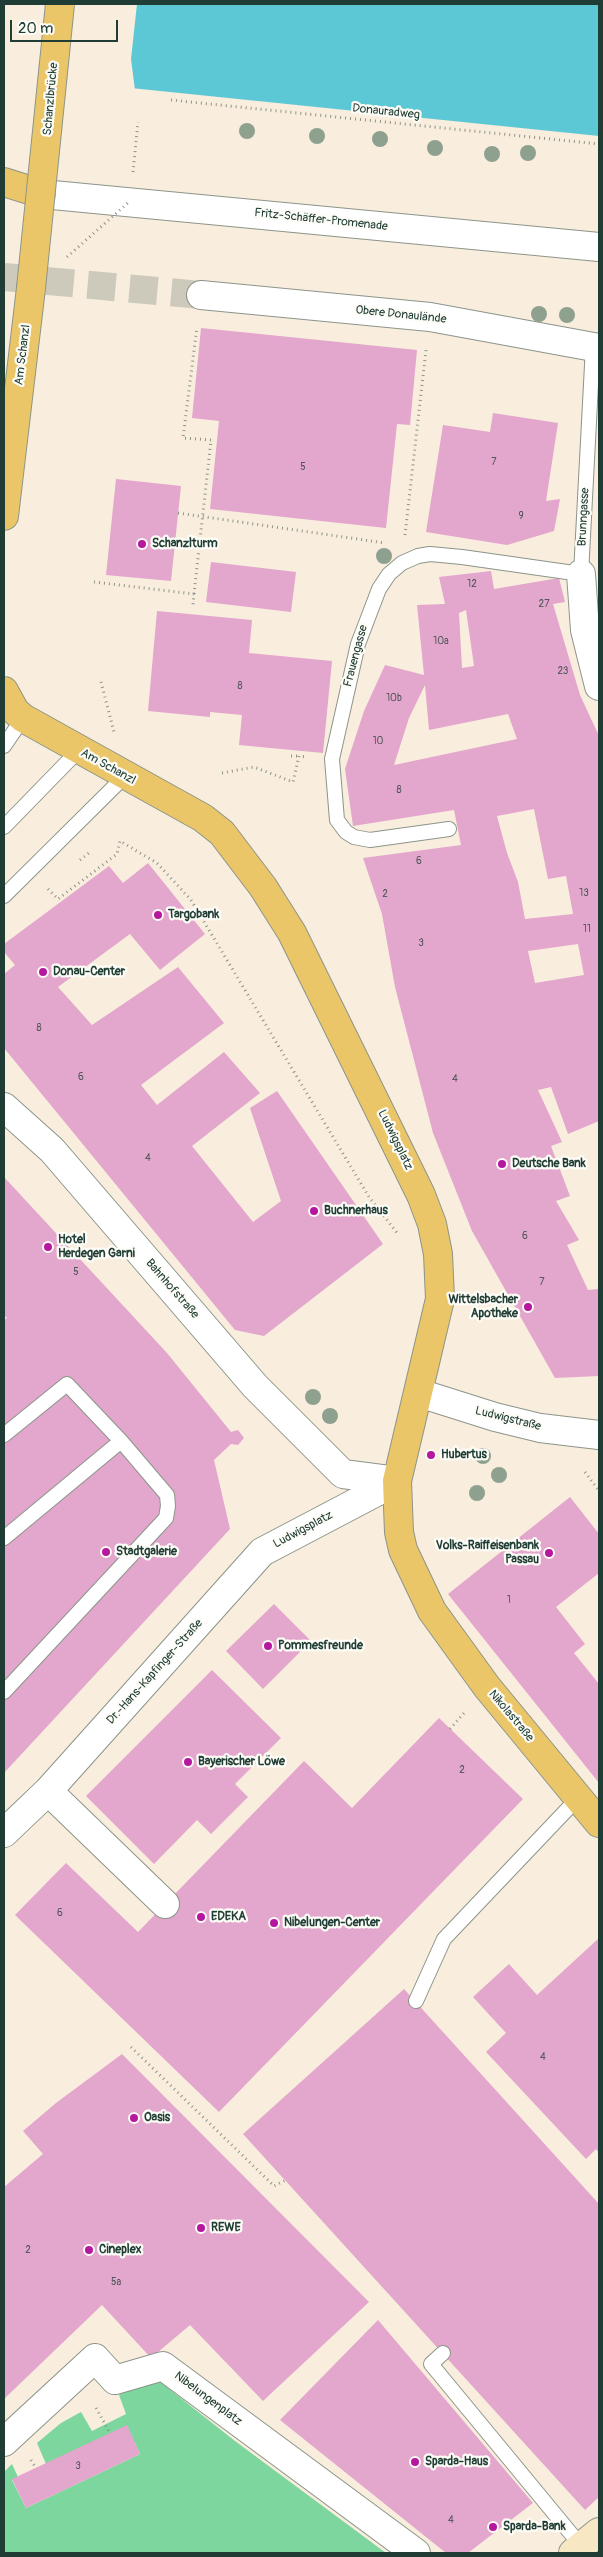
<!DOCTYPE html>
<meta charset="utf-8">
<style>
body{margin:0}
#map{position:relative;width:603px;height:2557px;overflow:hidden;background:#f9edde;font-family:Pangolin,sans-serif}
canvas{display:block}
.frame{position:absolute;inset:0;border:5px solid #1f3d34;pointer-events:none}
.scale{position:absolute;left:10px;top:20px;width:108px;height:22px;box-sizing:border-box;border:2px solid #1f3d34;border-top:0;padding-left:6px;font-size:15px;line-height:18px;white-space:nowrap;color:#1f3d34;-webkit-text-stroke:4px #fdfcf7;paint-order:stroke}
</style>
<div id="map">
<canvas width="603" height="2557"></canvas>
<div class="frame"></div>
<div class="scale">20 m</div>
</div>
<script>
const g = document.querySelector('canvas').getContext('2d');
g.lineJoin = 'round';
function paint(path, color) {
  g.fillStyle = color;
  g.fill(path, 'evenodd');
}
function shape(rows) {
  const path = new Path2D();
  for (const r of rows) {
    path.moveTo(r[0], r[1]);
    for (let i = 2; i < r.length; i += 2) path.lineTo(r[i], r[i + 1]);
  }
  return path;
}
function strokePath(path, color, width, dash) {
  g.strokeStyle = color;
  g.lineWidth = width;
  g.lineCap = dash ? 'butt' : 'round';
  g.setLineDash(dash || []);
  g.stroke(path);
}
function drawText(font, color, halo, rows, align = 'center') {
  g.font = font + ' Pangolin,sans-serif';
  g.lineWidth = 4.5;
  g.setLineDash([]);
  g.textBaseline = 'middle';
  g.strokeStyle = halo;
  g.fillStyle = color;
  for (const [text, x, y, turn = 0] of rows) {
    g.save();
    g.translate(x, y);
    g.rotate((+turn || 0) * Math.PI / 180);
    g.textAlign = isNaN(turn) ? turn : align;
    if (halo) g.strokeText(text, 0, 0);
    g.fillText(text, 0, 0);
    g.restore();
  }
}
const green = shape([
 [154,2377,235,2441,386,2553,4,2553,4,2472,12,2464,18,2477,12,2480,26,2508,140,2454,127,2426,46,2464,37,2443,61,2423,81,2412,92,2431,126,2414,119,2395]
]);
const water = shape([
 [4,4,599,4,599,136,4,75]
]);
const pier = shape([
 [4,4,137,4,131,59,135,90,4,77]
]);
const building = shape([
 [201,328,417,350,410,425,397,424,386,528,210,509,219,421,192,418],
 [493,413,558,423,546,501,560,499,554,531,507,545,426,532,443,425,490,432],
 [116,479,181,486,171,581,106,575],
 [211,562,296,572,291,612,206,602],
 [491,571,494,589,559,578,565,602,553,604,580,695,599,736,599,1121,568,1134,551,1087,538,1090,562,1142,551,1146,570,1196,556,1201,579,1240,567,1245,588,1290,599,1289,599,1376,555,1378,472,1231,433,1133,395,987,382,914,363,858,461,845,454,810,353,826,345,769,364,711,385,665,424,675,417,605,445,604,439,577],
 [466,610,474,666,462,668,459,613],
 [425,685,429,730,508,714,517,739,394,765,409,718],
 [534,809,548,879,566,876,573,914,525,919,518,882,507,853,497,816],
 [578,944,584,975,535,983,528,951],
 [157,611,252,620,249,653,332,661,323,753,239,745,242,715,210,712,210,717,148,711],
 [148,863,205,934,160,970,130,934,58,987,92,1025,178,967,224,1023,141,1085,157,1105,224,1052,260,1093,192,1146,253,1222,281,1201,250,1108,277,1091,383,1244,264,1336,235,1330,4,1048,4,974,15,965,4,952,4,944,109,866,123,883],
 [4,1177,167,1353,231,1432,238,1430,244,1438,238,1445,231,1444,214,1460,230,1529,4,1773,4,1320,7,1318,4,1315],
 [570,1497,599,1534,599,1573,556,1607,585,1644,574,1653,599,1684,599,1783,448,1594],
 [274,1604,311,1641,263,1689,226,1651],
 [212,1670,281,1738,235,1784,248,1797,211,1834,197,1820,154,1864,86,1796],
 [439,1718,523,1799,219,2112,15,1915,66,1863,138,1932,304,1761,352,1808],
 [599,1938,599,2153,596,2149,586,2159,486,2052,506,2033,473,1997,509,1964,537,1995],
 [404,1989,599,2204,599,2497,585,2510,243,2134],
 [122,2054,369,2302,263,2401,190,2325,151,2358,102,2305,4,2399,4,2187,43,2154,23,2131,56,2103],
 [378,2320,533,2503,468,2553,446,2553,280,2420],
 [127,2425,140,2454,26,2508,12,2479]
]);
const streetTunnel = shape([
 [4,277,201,295]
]);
const path = shape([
 [171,100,599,144],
 [133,172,138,122],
 [178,513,385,543],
 [405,535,426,350],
 [94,582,194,594,193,605],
 [194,594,211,440,183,438,197,327],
 [101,682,114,732],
 [291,756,299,756],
 [222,773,254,767,293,782,299,756,306,757],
 [80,860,89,853],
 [48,889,58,899,117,854,120,841,157,863,191,900,369,1197,398,1234],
 [585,1472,599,1491],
 [450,1729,465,1712],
 [131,2047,274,2186,286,2180],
 [96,2408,110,2433],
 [31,2460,36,2468]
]);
const lane = shape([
 [4,746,23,718],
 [4,827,79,750],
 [449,829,370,840,354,837,346,832,337,820,332,759,358,644,379,589,389,574,402,563,418,556,430,554,462,557,581,574,593,346],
 [4,896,125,776],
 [4,1435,67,1384,121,1441,167,1495,168,1506,166,1518,4,1692],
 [4,1538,121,1441],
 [416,2001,444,1939,578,1798],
 [443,2353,431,2364,582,2547]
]);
const street = shape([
 [42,194,599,247],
 [201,295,430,317,599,348],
 [581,574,585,630,599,686],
 [4,1107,52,1150,255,1386,343,1474,397,1481],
 [419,1393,495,1417,540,1428,599,1435],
 [48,1791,165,1904],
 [4,1833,48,1791,262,1552,397,1481],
 [4,2442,95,2358,115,2380,163,2366,416,2553]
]);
const secondary = shape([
 [573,2553,599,2532]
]);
const primary = shape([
 [4,182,42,194],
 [4,516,31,288],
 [4,691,15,711,23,718,203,818,222,833,263,887,292,933,421,1195,432,1224,438,1254,440,1299,397,1481,399,1532,403,1550,432,1611,487,1687,599,1823]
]);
const pathBridge = shape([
 [67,257,130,201]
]);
const primaryBridge = shape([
 [31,288,60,4]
]);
const trees = [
 [247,131],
 [317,136],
 [380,139],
 [435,148],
 [528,153],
 [492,154],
 [539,314],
 [567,315],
 [384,556],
 [313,1397],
 [330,1416],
 [483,1456],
 [499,1475],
 [477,1493]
];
const markers = [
 [142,544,5,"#b5179e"],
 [158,915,5,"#b5179e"],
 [43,972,5,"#b5179e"],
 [502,1164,5,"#b5179e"],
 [314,1211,5,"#b5179e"],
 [48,1247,5,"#b5179e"],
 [528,1307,5,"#b5179e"],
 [431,1455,5,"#b5179e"],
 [106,1552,5,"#b5179e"],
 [549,1553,5,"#b5179e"],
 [268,1646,5,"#b5179e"],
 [188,1762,5,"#b5179e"],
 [201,1917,5,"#b5179e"],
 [274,1923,5,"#b5179e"],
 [134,2118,5,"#b5179e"],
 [201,2228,5,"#b5179e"],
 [89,2250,5,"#b5179e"],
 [415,2462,5,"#b5179e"],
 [493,2527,5,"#b5179e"]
];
const numberNames = [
 ["7",494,462],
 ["5",303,467],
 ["9",521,516],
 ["12",472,584],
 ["27",544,604],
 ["10a",441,641],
 ["23",563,671],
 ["8",240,686],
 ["10b",394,698],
 ["10",378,741],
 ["8",399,790],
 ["6",419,861],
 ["13",584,893],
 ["2",385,894],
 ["11",587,929],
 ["3",421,943],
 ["8",39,1028],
 ["6",81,1077],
 ["4",455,1079],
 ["4",148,1158],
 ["6",525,1236],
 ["5",76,1272],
 ["7",542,1282],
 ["1",509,1600],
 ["2",462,1770],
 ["6",60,1913],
 ["4",543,2057],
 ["2",28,2250],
 ["5a",116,2282],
 ["3",78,2466],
 ["4",451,2520]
];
const streetNames = [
 ["Schanzlbrücke",51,99,-85],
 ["Donauradweg",386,112,6],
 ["Fritz-Schäffer-Promenade",321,220,6],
 ["Obere Donaulände",401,315,6],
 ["Am Schanzl",23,355,-83],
 ["Brunngasse",584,517,-87],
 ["Frauengasse",356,656,-75],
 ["Am Schanzl",108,767,29],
 ["Ludwigsplatz",395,1140,64],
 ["Bahnhofstraße",172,1289,49],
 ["Ludwigstraße",508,1419,14],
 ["Ludwigsplatz",303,1530,-28],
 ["Dr.-Hans-Kapfinger-Straße",155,1672,-48],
 ["Nikolastraße",511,1716,50],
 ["Nibelungenplatz",208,2399,37]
];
const poiNames = [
 ["Schanzlturm",152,544],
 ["Targobank",168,915],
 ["Donau-Center",53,972],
 ["Deutsche Bank",512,1164],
 ["Buchnerhaus",324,1211],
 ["Hotel",58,1240],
 ["Herdegen Garni",58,1254],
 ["Wittelsbacher",518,1300,"right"],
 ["Apotheke",518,1314,"right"],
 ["Hubertus",441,1455],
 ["Volks-Raiffeisenbank",539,1546,"right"],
 ["Passau",539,1560,"right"],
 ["Stadtgalerie",116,1552],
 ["Pommesfreunde",278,1646],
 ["Bayerischer Löwe",198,1762],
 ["EDEKA",211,1917],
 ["Nibelungen-Center",284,1923],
 ["Oasis",144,2118],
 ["REWE",211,2228],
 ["Cineplex",99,2250],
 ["Sparda-Haus",425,2462],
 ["Sparda-Bank",503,2527]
];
paint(green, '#7cd69d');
paint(water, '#5dc8d5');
paint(pier, '#f9edde');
paint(building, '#e3a6cc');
strokePath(streetTunnel, '#cdcabc', 28, [28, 14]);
strokePath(lane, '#8c9589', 16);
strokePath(street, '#8c9589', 30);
strokePath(secondary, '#8c9589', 30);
strokePath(primary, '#8c9589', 30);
strokePath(path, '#8c9589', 3, [1, 4]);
strokePath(lane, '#fff', 14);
strokePath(street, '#fff', 28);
strokePath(secondary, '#f7e8c3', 28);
strokePath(primary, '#ebc669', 28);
strokePath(primaryBridge, '#8c9589', 30, []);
strokePath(pathBridge, '#8c9589', 3, [1, 4]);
strokePath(primaryBridge, '#ebc669', 28);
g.fillStyle = '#8ea18f';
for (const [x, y] of trees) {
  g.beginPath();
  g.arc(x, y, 8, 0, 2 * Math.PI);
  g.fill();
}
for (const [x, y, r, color] of markers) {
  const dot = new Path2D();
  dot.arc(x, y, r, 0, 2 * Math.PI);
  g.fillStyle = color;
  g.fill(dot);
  strokePath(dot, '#fdfcf7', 2);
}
drawText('10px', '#50575a', null, numberNames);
drawText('12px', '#1f3d34', '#fdfcf7', streetNames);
drawText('bold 12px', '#1f3d34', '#fdfcf7', poiNames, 'left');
</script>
